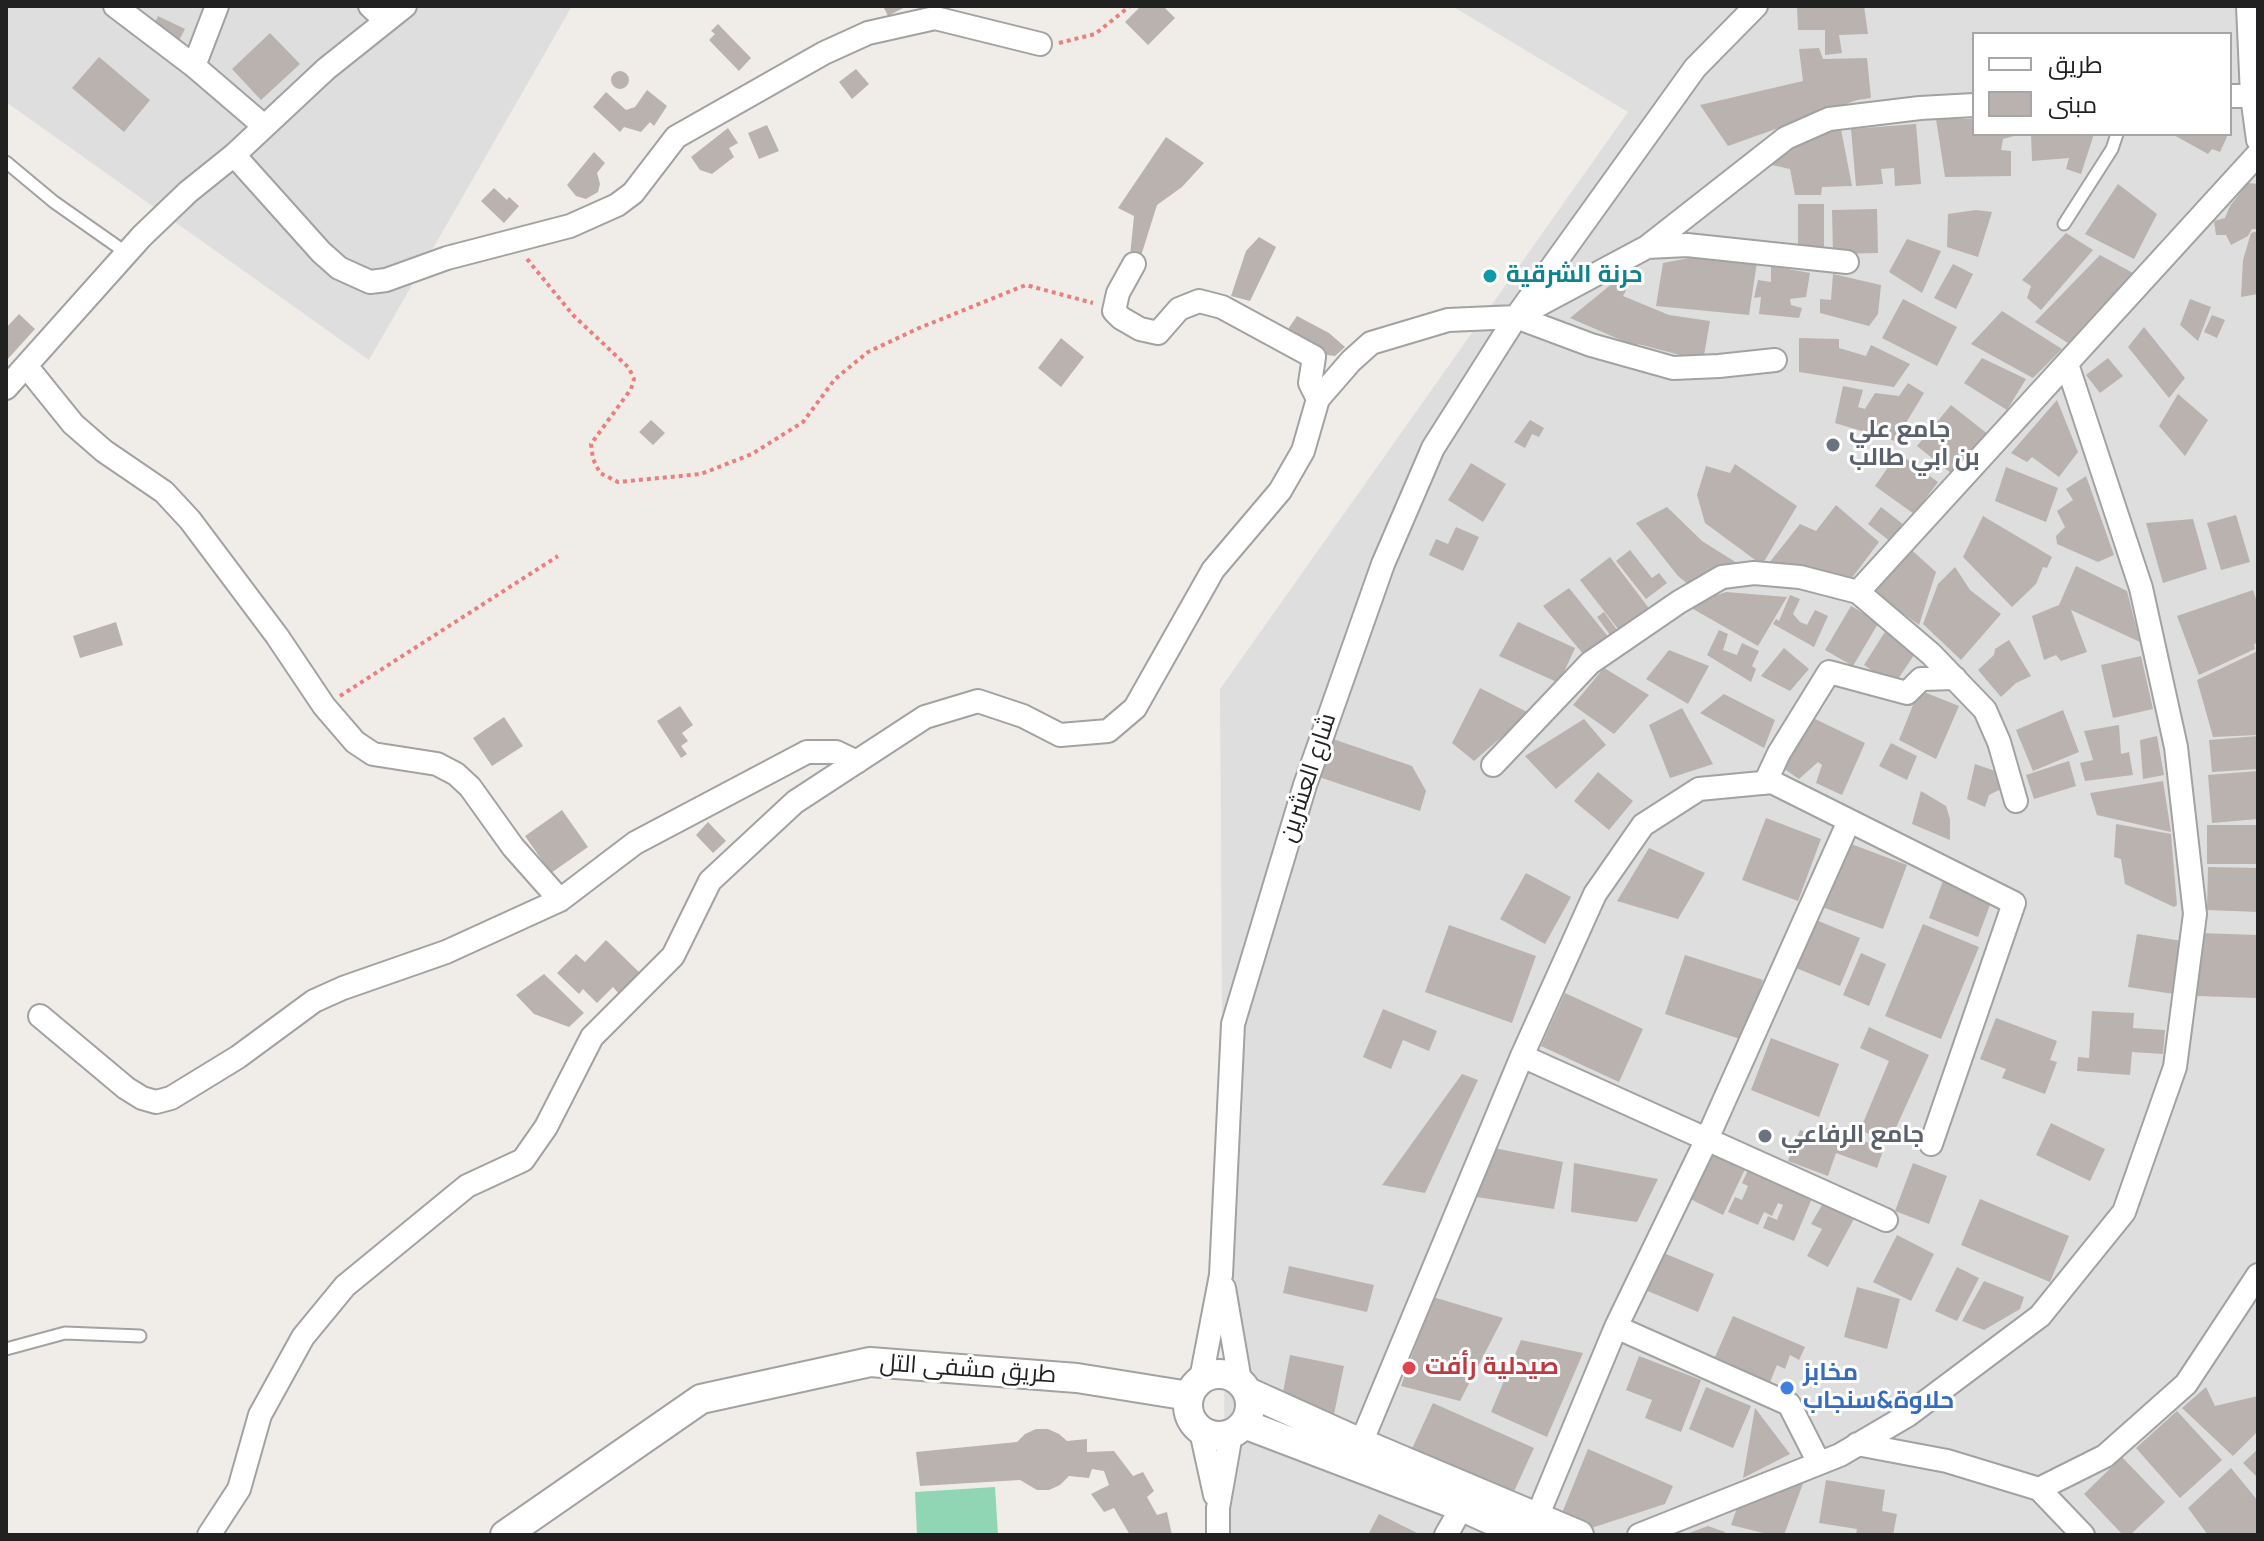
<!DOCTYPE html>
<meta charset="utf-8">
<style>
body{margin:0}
#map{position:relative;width:2264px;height:1541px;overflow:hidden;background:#f0ede9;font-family:"Varela Round",Cairo,sans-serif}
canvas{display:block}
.frame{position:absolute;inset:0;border:8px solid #212121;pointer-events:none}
.legend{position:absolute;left:1972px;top:32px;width:260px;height:104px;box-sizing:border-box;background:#fff;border:2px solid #a6a6a6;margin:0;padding:10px 14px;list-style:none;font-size:24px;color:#212121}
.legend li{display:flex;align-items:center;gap:16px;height:40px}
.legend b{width:40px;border:2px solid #a6a6a6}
</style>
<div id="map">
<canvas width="2264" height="1541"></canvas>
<div class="frame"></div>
<ul class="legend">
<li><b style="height:10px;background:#fff"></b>طريق</li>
<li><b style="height:22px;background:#b9b2ae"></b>مبنى</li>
</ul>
</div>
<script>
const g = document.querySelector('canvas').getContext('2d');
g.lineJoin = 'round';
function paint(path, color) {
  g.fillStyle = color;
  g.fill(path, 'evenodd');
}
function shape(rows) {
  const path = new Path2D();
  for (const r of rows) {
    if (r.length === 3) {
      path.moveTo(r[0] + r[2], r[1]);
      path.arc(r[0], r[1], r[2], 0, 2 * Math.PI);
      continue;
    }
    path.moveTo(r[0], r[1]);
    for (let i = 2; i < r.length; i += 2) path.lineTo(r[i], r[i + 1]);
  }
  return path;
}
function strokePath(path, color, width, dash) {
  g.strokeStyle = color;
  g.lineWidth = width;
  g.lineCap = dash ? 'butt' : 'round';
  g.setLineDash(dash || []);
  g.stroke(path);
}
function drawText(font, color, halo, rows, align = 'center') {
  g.font = font + ' "Varela Round",Cairo,sans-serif';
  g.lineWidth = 6;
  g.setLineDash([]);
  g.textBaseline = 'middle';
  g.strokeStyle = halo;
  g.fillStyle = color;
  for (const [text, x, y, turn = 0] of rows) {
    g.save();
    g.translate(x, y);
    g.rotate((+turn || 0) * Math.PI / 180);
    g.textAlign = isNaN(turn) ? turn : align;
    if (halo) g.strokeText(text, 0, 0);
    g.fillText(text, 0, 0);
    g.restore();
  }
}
const residential = shape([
 [6,6,572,6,369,360,6,102],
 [1452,6,2258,6,2258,1535,1225,1535,1220,689,1628,112],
 [1974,34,2230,34,2230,134,1974,134]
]);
const pitch = shape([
 [995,1487,998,1535,917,1535,915,1492]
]);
const building = shape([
 [883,6,907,6,888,16],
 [1141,6,1163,6,1175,18,1148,45,1125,22],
 [1797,6,1864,6,1868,34,1839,35,1842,53,1825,55,1825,30,1798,30],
 [158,16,185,29,177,44,151,30],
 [718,24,751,58,739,71,709,40,715,34,711,31],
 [270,33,300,64,261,100,232,69],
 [1819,48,1823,59,1867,58,1871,98,1857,100,1728,146,1700,105,1803,81,1799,49],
 [99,57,150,100,124,132,72,88],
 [856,69,869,84,852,99,839,82],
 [620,80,9],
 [647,90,667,106,654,126,650,122,641,132,624,127,620,132,593,107,606,92,626,110,635,107],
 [1839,119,1852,186,1822,187,1821,195,1795,195,1790,169,1772,165,1770,159],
 [1936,119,1974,119,1974,134,2021,134,2003,139,2001,150,2011,151,2011,176,1945,177],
 [1916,124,1921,184,1895,186,1894,168,1881,169,1883,184,1856,186,1851,129],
 [767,125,779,151,759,159,748,133],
 [728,128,738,143,729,148,734,157,712,174,700,170,691,157],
 [2031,134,2094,134,2081,174,2066,169,2069,158,2032,161],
 [2172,134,2225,134,2227,137,2220,152,2212,149,2208,154],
 [1166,137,1204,163,1182,187,1157,205,1140,259,1130,256,1134,216,1118,208],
 [594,152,605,163,597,173,600,184,598,192,586,199,576,196,567,185],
 [2248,183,2258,184,2258,229,2252,229,2248,236,2231,245,2226,235,2216,235,2214,221,2225,218,2230,206],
 [2118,184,2157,214,2134,259,2085,234],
 [494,188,507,200,509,197,519,206,504,223,481,201],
 [1798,204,1824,204,1824,251,1798,251],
 [1877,209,1878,253,1833,254,1832,210],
 [1976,210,1992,212,1978,257,1947,247,1948,214],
 [2258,231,2258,294,2241,297,2243,260,2251,233],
 [2066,233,2093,250,2041,310,2027,298,2031,286,2022,280],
 [1259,237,1276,247,1250,301,1231,296,1246,251],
 [1907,239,1941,251,1922,293,1889,272],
 [2100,255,2133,273,2068,343,2035,322],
 [1689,258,1757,262,1749,315,1656,306,1663,263],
 [1953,264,1973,274,1956,309,1934,298],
 [1635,265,1638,268,1623,296,1669,315,1710,321,1703,361,1638,344,1637,347,1570,318],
 [1771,266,1810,273,1806,297,1790,299,1791,305,1802,308,1799,318,1759,314,1761,297,1754,298,1758,280,1771,282],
 [1833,274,1881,285,1878,314,1869,326,1820,313,1820,299,1831,300],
 [1903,299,1957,327,1937,366,1882,338],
 [2190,299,2211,307,2198,341,2180,325],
 [2002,311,2062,349,2033,378,1971,344],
 [19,314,35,329,6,361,6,328],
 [2212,315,2225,320,2217,338,2204,332],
 [1297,316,1329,333,1345,347,1335,356,1318,354,1286,332],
 [2144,327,2185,378,2169,398,2128,347],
 [1061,338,1084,357,1061,387,1038,368],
 [1799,338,1839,339,1839,348,1866,356,1871,345,1910,364,1894,387,1799,372],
 [1982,358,2026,379,2007,410,1964,383],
 [2108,358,2123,376,2100,393,2086,375],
 [1908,383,1924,393,1895,441,1835,423,1843,386,1863,390,1858,407,1865,409,1875,393,1899,396],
 [2178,394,2208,420,2185,456,2159,426],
 [2057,400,2078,452,2059,477,2032,457,2027,462,2011,453],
 [1951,405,1989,435,1956,477,1917,446],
 [651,420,665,433,653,445,639,432],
 [1530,420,1544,428,1539,437,1532,434,1525,448,1514,442],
 [1898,453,1938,482,1914,514,1875,486],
 [1471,463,1506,484,1483,522,1448,500],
 [1735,464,1797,506,1762,565,1705,523,1697,495,1706,466,1730,473],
 [2006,467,2058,488,2046,522,1995,501],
 [2086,476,2114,555,2098,562,2057,544,2056,536,2065,527,2057,511,2073,500,2066,489],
 [1836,505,1879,542,1845,587,1769,563,1800,524,1816,531],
 [1667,507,1702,541,1737,563,1700,594,1678,576,1636,523],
 [1881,507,1904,525,1891,542,1868,524],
 [2236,515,2250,562,2221,570,2207,523],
 [1983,516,2052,557,2047,568,2043,567,2036,584,2012,607,1963,557],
 [2193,519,2207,569,2163,583,2146,523],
 [1456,527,1479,537,1463,571,1429,555,1436,539,1448,544],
 [1906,545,1936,572,1919,625,1872,591],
 [1630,550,1652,578,1659,573,1667,583,1646,599,1616,561],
 [1610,557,1651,611,1622,634,1580,580],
 [2076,566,2127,591,2140,642,2071,610,2087,652,2061,661,2056,655,2044,660,2032,616,2059,605],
 [1955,567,1970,590,2001,614,1961,660,1923,624,1938,584],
 [1569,588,1610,639,1584,655,1543,606],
 [2253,590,2258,605,2258,643,2254,644,2255,649,2199,675,2177,616],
 [1726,592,1787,597,1758,646,1686,605],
 [1790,595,1800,599,1793,614,1800,622,1807,625,1815,610,1828,616,1814,647,1773,624,1776,619,1779,621],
 [1851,606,1879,622,1853,666,1825,650],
 [1604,612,1620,634,1613,639,1597,617],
 [116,622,123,645,80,658,73,636],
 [1518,622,1575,648,1559,683,1499,656],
 [1888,627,1918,649,1894,685,1864,665],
 [1719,630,1728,634,1723,650,1737,655,1742,643,1759,651,1752,666,1756,669,1751,682,1707,655],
 [2009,640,2031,676,2016,683,2001,697,1978,670,1994,655,1995,649],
 [1784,648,1809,669,1790,691,1761,676],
 [1669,650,1709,666,1688,704,1646,679],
 [2258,651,2258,735,2213,737,2197,680],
 [2141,656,2153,709,2113,718,2101,665],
 [1604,668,1649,695,1614,734,1573,705],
 [1480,688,1529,713,1474,761,1452,743],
 [1919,690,1959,706,1936,759,1899,740],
 [1724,694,1775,720,1764,748,1700,713],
 [680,706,693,725,682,733,688,741,681,746,687,754,681,758,657,721],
 [1682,708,1713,764,1670,778,1649,725],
 [2063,710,2079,752,2033,771,2016,730],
 [504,717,523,746,492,766,473,738],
 [1813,718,1865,743,1842,795,1816,783,1822,765,1818,762,1799,779,1780,766],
 [1584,719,1606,745,1556,789,1525,756],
 [2119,725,2121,754,2129,752,2133,775,2085,781,2080,763,2093,760,2084,731],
 [2157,736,2164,775,2143,779,2140,740],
 [2258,736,2258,769,2212,772,2209,740],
 [1330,738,1412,766,1426,791,1420,811,1319,777],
 [1891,743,1917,756,1907,780,1879,766],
 [2069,761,2076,786,2034,799,2026,775],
 [1975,764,2004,774,2001,789,1989,795,1985,807,1967,799],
 [2258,771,2258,819,2212,823,2208,775],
 [1598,772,1633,801,1609,830,1574,801],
 [2163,781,2171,832,2097,815,2090,793],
 [1921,791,1946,806,1950,819,1950,840,1912,824],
 [562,810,588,847,551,873,525,836],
 [1766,818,1821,839,1798,901,1742,880],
 [708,822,726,841,713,853,696,835],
 [2116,824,2171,834,2177,905,2174,907,2125,884,2121,859,2114,857],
 [2207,825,2258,825,2258,864,2207,864],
 [1846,842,1907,865,1883,929,1822,907],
 [1649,848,1705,873,1678,919,1617,901],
 [2208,867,2258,868,2258,912,2207,910],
 [1526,873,1571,897,1545,944,1500,919],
 [1944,878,1993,897,1978,937,1929,918],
 [1816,920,1860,938,1840,986,1796,968],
 [1923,924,1979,947,1941,1039,1885,1016],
 [1449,925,1536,956,1512,1023,1425,992],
 [2199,933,2258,935,2256,998,2197,996],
 [2137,934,2182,941,2174,994,2128,987],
 [606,940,640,973,619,994,613,987,597,1003,583,989,579,994,557,973,576,954,585,962],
 [1861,953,1886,964,1869,1006,1843,995],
 [1685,955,1763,980,1743,1040,1665,1014],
 [544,974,584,1013,569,1027,534,1014,516,995],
 [1565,993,1643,1029,1619,1082,1541,1046],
 [1383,1009,1437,1031,1429,1051,1403,1040,1391,1069,1363,1057],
 [2092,1011,2134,1013,2133,1028,2165,1030,2163,1054,2132,1052,2130,1075,2077,1071,2078,1057,2089,1058],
 [1996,1018,2057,1041,2050,1060,2057,1062,2045,1094,2002,1078,2006,1069,1980,1059],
 [1869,1027,1929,1055,1889,1143,1860,1130,1889,1061,1860,1048],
 [1771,1038,1839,1064,1819,1117,1751,1090],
 [1462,1074,1478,1080,1425,1193,1382,1185],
 [2051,1123,2105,1149,2090,1181,2036,1155],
 [1818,1125,1884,1148,1877,1168,1836,1153,1828,1176,1788,1161,1800,1130,1814,1135],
 [1708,1146,1747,1165,1723,1215,1684,1196],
 [1489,1147,1563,1162,1554,1209,1464,1195],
 [1574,1163,1658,1179,1637,1222,1571,1212],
 [1913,1163,1947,1176,1929,1224,1895,1211],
 [1749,1168,1813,1196,1794,1241,1763,1228,1768,1216,1777,1220,1783,1205,1778,1203,1772,1216,1764,1212,1758,1225,1728,1212,1735,1197,1742,1200,1748,1186,1742,1183],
 [1980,1199,2069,1236,2050,1282,1961,1245],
 [1825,1200,1855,1217,1828,1267,1807,1256,1822,1229,1811,1224],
 [1897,1235,1934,1254,1911,1301,1873,1282],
 [1659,1251,1714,1274,1698,1312,1643,1289],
 [1289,1266,1374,1285,1367,1312,1283,1293],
 [1957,1267,1979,1278,1957,1321,1935,1311],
 [1984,1281,2024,1297,2020,1309,1984,1330,1962,1321],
 [1857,1287,1900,1299,1887,1349,1844,1337],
 [1433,1297,1503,1318,1460,1401,1401,1386],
 [1733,1316,1805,1347,1799,1360,1790,1355,1785,1369,1777,1365,1770,1382,1715,1357],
 [1521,1340,1583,1353,1547,1437,1491,1412],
 [1290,1355,1344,1366,1334,1414,1281,1403],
 [1639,1356,1701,1380,1681,1432,1645,1418,1652,1400,1626,1390],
 [1706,1387,1751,1406,1733,1448,1689,1429],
 [2206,1387,2215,1406,2258,1396,2258,1431,2233,1456,2182,1408],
 [1433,1403,1534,1448,1511,1498,1410,1453],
 [1755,1408,1790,1454,1743,1478],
 [2177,1411,2222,1460,2180,1498,2136,1448],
 [1036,1429,1048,1429,1059,1434,1067,1441,1087,1439,1087,1452,1114,1451,1133,1476,1143,1472,1154,1491,1147,1497,1157,1515,1167,1512,1172,1535,1130,1535,1114,1508,1104,1512,1091,1494,1109,1485,1104,1471,1092,1469,1089,1478,1069,1476,1060,1485,1049,1490,1037,1490,1020,1480,920,1486,916,1452,1017,1442,1025,1434],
 [1588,1449,1673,1486,1665,1504,1579,1532,1558,1523],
 [2258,1449,2258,1478,2243,1463],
 [2122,1457,2165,1502,2130,1535,2123,1535,2084,1494],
 [2231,1468,2258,1501,2258,1535,2208,1535,2188,1508],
 [1805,1478,1784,1535,1771,1535,1731,1525,1737,1508],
 [1826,1480,1885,1490,1882,1511,1897,1514,1893,1535,1856,1535,1857,1529,1819,1523],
 [1379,1514,1421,1535,1368,1535],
 [1708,1526,1725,1532,1724,1535,1684,1535]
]);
const path = shape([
 [1059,43,1095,34,1130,6],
 [527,259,573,315,629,368,634,379,631,389,591,444,593,459,600,473,618,482,701,474,752,454,803,422,835,379,868,352,919,328,1026,285,1093,303],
 [340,696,558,556]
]);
const service = shape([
 [6,162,54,202,128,254],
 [2064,224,2112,149,2117,134],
 [6,1349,65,1333,140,1336]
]);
const minor = shape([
 [115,6,194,66,264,126],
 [370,6,386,21],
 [2248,6,2252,96,2258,140],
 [194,66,217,6],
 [2230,96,2252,96],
 [234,155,321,252,339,268,370,282,386,280,447,258,570,226,617,205,633,193,676,137,824,53,868,33,935,18,1040,44],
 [1647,247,1687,245,1847,262],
 [1134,264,1118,293,1114,311,1121,318,1140,329,1158,333,1179,309,1199,301,1222,307,1314,357,1310,383,1318,399],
 [1516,317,1591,345,1673,368,1719,366,1775,360],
 [27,367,73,424,104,451,164,492,190,520,277,636,324,706,355,742,373,754,437,764,456,774,470,787,513,847,560,900],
 [6,388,142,236,188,192,234,155,326,69,405,6],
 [1858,592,2258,154],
 [1493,765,1590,663,1679,602,1722,577,1754,573,1800,577,1858,592,1931,654,1985,710,1999,742,2016,801],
 [1765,783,1779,753,1829,672,1907,693,1921,679,1955,678],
 [40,1016,126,1088,142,1098,156,1102,171,1098,238,1057,314,1001,343,988,446,952,560,900,635,843,807,752,836,752,857,762],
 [1522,1056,1886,1220],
 [1224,1288,1240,1381],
 [1616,1327,1789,1404,1819,1463],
 [1201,1379,1221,1275,1233,1024,1305,785,1383,564,1433,448,1516,317,1647,247,1786,138,1829,119,1920,108,1974,105],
 [1201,1431,1215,1495],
 [1361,1443,1522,1056,1595,894,1643,825,1699,789,1772,782,2014,903,1931,1144],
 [1857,1444,1947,1461,2039,1489,2083,1535],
 [2039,1489,2105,1456,2186,1384,2258,1275],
 [1537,1517,1616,1327,1707,1139,1849,821],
 [209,1535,239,1489,260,1415,303,1337,345,1286,467,1186,523,1160,546,1127,592,1037,673,956,710,881,795,802,925,717,978,701,1023,716,1060,735,1108,731,1135,708,1213,570,1280,491,1303,451,1318,399,1351,361,1371,343,1448,320,1516,317,1695,68,1756,6],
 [1218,1535,1218,1508,1231,1434],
 [1446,1535,1462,1507],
 [1639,1535,1840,1455,1908,1415,2040,1316,2124,1212,2175,1067,2195,914,2176,747,2141,588,2067,364]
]);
const tertiary = shape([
 [1219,1405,31],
 [1248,1392,1361,1443,1579,1535],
 [1244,1424,1462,1507,1525,1535],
 [505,1535,701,1399,870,1362,1077,1378,1189,1396]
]);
const markers = [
 [1490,276,8,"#0f9aa8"],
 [1833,445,8,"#6b7280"],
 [1765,1136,8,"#6b7280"],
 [1409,1368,8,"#e0444e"],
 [1787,1388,8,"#3f7fe0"]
];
const cultureNames = [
 ["حرنة الشرقية",1506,276]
];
const worshipNames = [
 ["جامع علي",1849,431],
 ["بن ابي طالب",1849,459],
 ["جامع الرفاعي",1781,1136]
];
const streetNames = [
 ["شارع العشرين",1309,778,-72],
 ["طريق مشفى التل",968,1370,4]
];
const healthNames = [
 ["صيدلية رأفت",1425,1368]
];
const shopNames = [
 ["مخابز",1803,1374],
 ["حلاوة&سنجاب",1803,1402]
];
paint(residential, '#dfdede');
paint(pitch, '#90d6b4');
paint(building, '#b9b2ae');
strokePath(service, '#a2a2a2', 15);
strokePath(minor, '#a2a2a2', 26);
strokePath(tertiary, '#a2a2a2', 32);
strokePath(path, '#eb7f7e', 4, [4, 4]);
strokePath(service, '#fff', 11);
strokePath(minor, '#fff', 22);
strokePath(tertiary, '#fff', 28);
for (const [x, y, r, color] of markers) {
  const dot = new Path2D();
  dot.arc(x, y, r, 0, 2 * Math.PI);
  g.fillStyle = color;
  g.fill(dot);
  strokePath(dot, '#fff', 3);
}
drawText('bold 24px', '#0d838f', '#fff', cultureNames, 'left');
drawText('bold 24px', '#5b616d', '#fff', worshipNames, 'left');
drawText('24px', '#212121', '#fff', streetNames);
drawText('bold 24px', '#be3a42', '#fff', healthNames, 'left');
drawText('bold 24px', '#366cbe', '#fff', shopNames, 'left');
</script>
